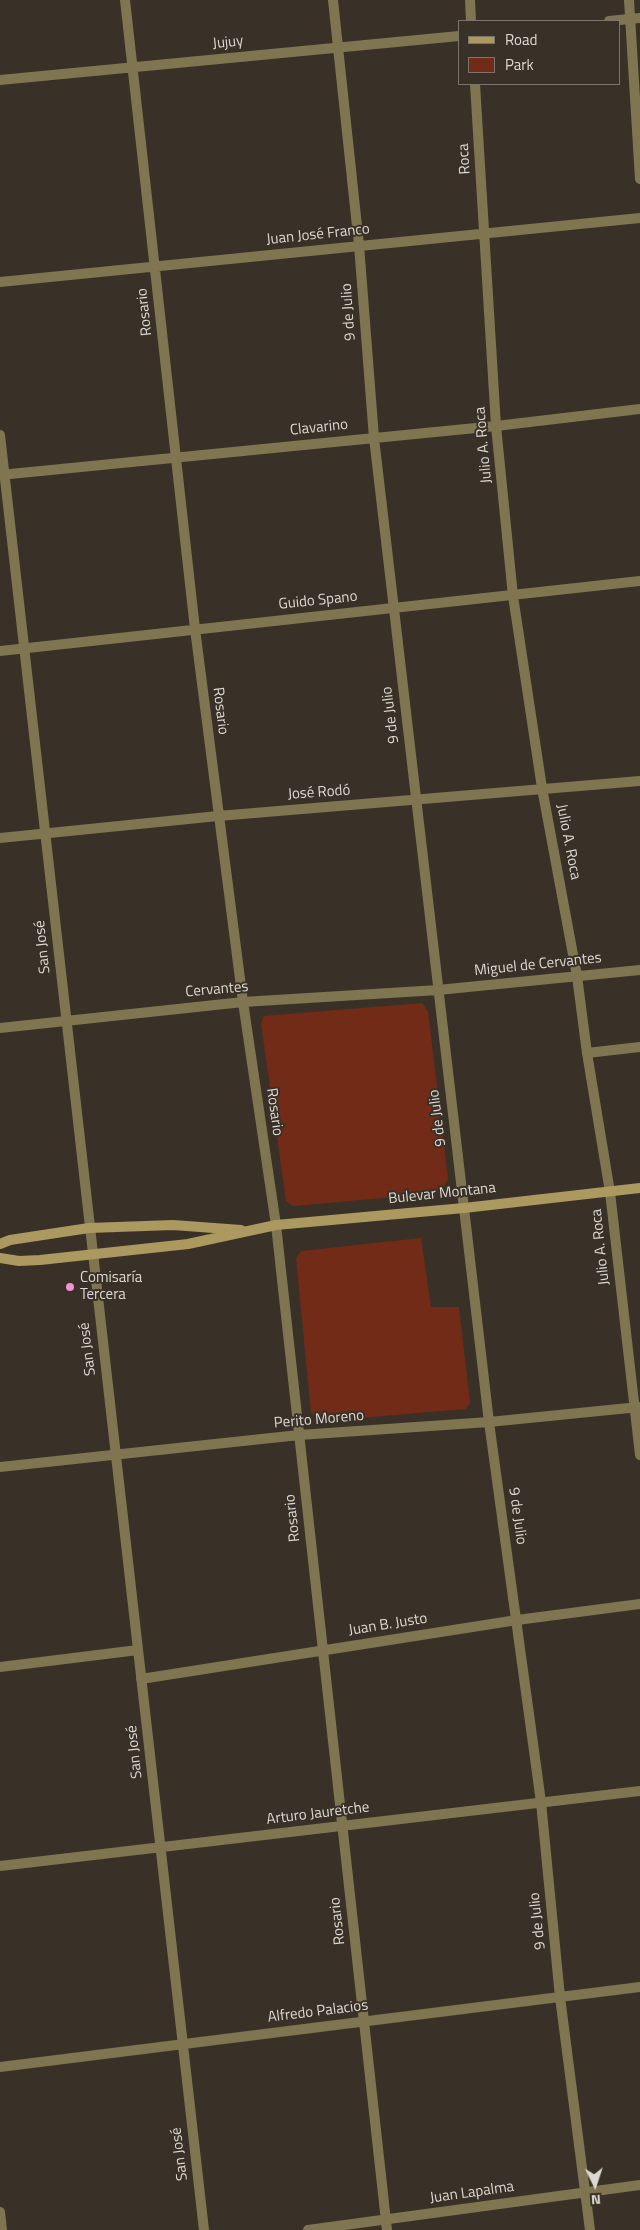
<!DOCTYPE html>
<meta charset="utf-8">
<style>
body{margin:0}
#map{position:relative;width:640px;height:2230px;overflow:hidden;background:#393128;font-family:"Titillium Web",sans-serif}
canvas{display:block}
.legend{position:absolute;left:458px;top:20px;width:162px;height:65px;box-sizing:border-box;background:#393128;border:1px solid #7a746c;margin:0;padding:6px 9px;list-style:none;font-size:15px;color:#dcd8d2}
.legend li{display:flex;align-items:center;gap:10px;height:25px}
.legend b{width:25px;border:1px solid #7a746c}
.north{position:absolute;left:570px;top:2160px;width:50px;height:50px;-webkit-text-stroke:4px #393128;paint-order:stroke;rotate:176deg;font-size:14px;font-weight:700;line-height:20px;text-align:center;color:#dcd8d2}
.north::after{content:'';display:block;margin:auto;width:18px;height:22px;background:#dcd8d2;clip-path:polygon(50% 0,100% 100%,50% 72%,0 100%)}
</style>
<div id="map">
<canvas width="640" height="2230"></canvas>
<ul class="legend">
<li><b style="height:6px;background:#ac9960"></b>Road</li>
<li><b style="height:14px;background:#722b16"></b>Park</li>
</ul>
<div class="north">N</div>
</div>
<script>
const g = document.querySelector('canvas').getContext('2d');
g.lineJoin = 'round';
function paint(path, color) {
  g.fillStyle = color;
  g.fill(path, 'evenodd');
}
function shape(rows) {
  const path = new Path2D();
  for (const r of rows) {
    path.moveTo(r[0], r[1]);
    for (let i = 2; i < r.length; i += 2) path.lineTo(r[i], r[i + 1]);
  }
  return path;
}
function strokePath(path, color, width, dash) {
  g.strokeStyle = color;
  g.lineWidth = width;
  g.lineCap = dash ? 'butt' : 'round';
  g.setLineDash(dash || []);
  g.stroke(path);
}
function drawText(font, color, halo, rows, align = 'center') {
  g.font = font + ' "Titillium Web",sans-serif';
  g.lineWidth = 4;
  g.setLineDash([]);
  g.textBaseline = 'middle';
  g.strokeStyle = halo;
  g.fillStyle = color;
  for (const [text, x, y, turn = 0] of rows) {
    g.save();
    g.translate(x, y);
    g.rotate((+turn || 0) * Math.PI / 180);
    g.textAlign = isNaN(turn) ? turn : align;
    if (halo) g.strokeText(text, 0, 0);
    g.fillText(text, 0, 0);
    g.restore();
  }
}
const green = shape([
 [422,1003,428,1011,448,1179,440,1193,293,1206,286,1201,261,1023,264,1016],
 [421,1238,431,1307,459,1307,470,1402,466,1409,324,1421,311,1413,296,1258,301,1251]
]);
const street = shape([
 [125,0,195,629,243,1002,276,1225,387,2230],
 [333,0,359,245,374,438,489,1422,541,1802,560,1997,590,2230],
 [470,0,471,21],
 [629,0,640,179],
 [609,21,640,18],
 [0,80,459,36],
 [475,84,496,426,513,596,542,788,577,976,587,1053,610,1192,640,1455],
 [0,282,640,218],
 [0,435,204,2230],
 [0,475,496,426,640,409],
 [0,651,640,581],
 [0,838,218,816,640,781],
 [0,1028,243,1002,438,990,640,970],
 [587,1053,640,1047],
 [0,1467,299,1435,489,1422,639,1407],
 [0,1667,138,1650],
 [141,1679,517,1620,640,1604],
 [0,1866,640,1791],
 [0,2067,640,1987],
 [0,2212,2,2230],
 [308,2230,640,2185]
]);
const secondary = shape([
 [0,1244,10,1240,89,1228,173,1225,241,1230],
 [0,1258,19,1261,40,1260,188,1244,276,1225,464,1208,640,1188]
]);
const markers = [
 [70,1287,5,"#f590d1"]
];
const streetNames = [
 ["Jujuy",228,43,-6],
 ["Roca",465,159,-93],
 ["Juan José Franco",318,235,-6],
 ["Rosario",145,312,-96],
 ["9 de Julio",349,312,-94],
 ["Clavarino",319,428,-6],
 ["Julio A. Roca",484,445,-95],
 ["Guido Spano",318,601,-6],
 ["Rosario",220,711,83],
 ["9 de Julio",391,715,-97],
 ["José Rodó",319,793,-4],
 ["Julio A. Roca",568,842,79],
 ["San José",43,947,-96],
 ["Miguel de Cervantes",538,965,-6],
 ["Cervantes",217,990,-5],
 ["Rosario",274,1112,82],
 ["9 de Julio",438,1118,-97],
 ["Bulevar Montana",442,1194,-6],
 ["Julio A. Roca",601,1247,-96],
 ["San José",88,1349,-97],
 ["Perito Moreno",319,1420,-5],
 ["9 de Julio",517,1516,82],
 ["Rosario",293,1518,-96],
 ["Juan B. Justo",388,1625,-9],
 ["San José",135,1752,-96],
 ["Arturo Jauretche",318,1814,-7],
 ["Rosario",338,1921,-96],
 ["9 de Julio",538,1921,-96],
 ["Alfredo Palacios",318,2012,-7],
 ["San José",180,2154,-97],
 ["Juan Lapalma",472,2193,-8]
];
const poiNames = [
 ["Comisaría",80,1278],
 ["Tercera",80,1295]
];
paint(green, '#722b16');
strokePath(street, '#807551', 10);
strokePath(secondary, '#ac9960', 10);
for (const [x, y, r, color] of markers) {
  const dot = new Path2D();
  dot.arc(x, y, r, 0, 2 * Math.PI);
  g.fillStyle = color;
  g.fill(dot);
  strokePath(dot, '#393128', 2);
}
drawText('15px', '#dcd8d2', '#393128', streetNames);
drawText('15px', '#dcd8d2', '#393128', poiNames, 'left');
</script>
